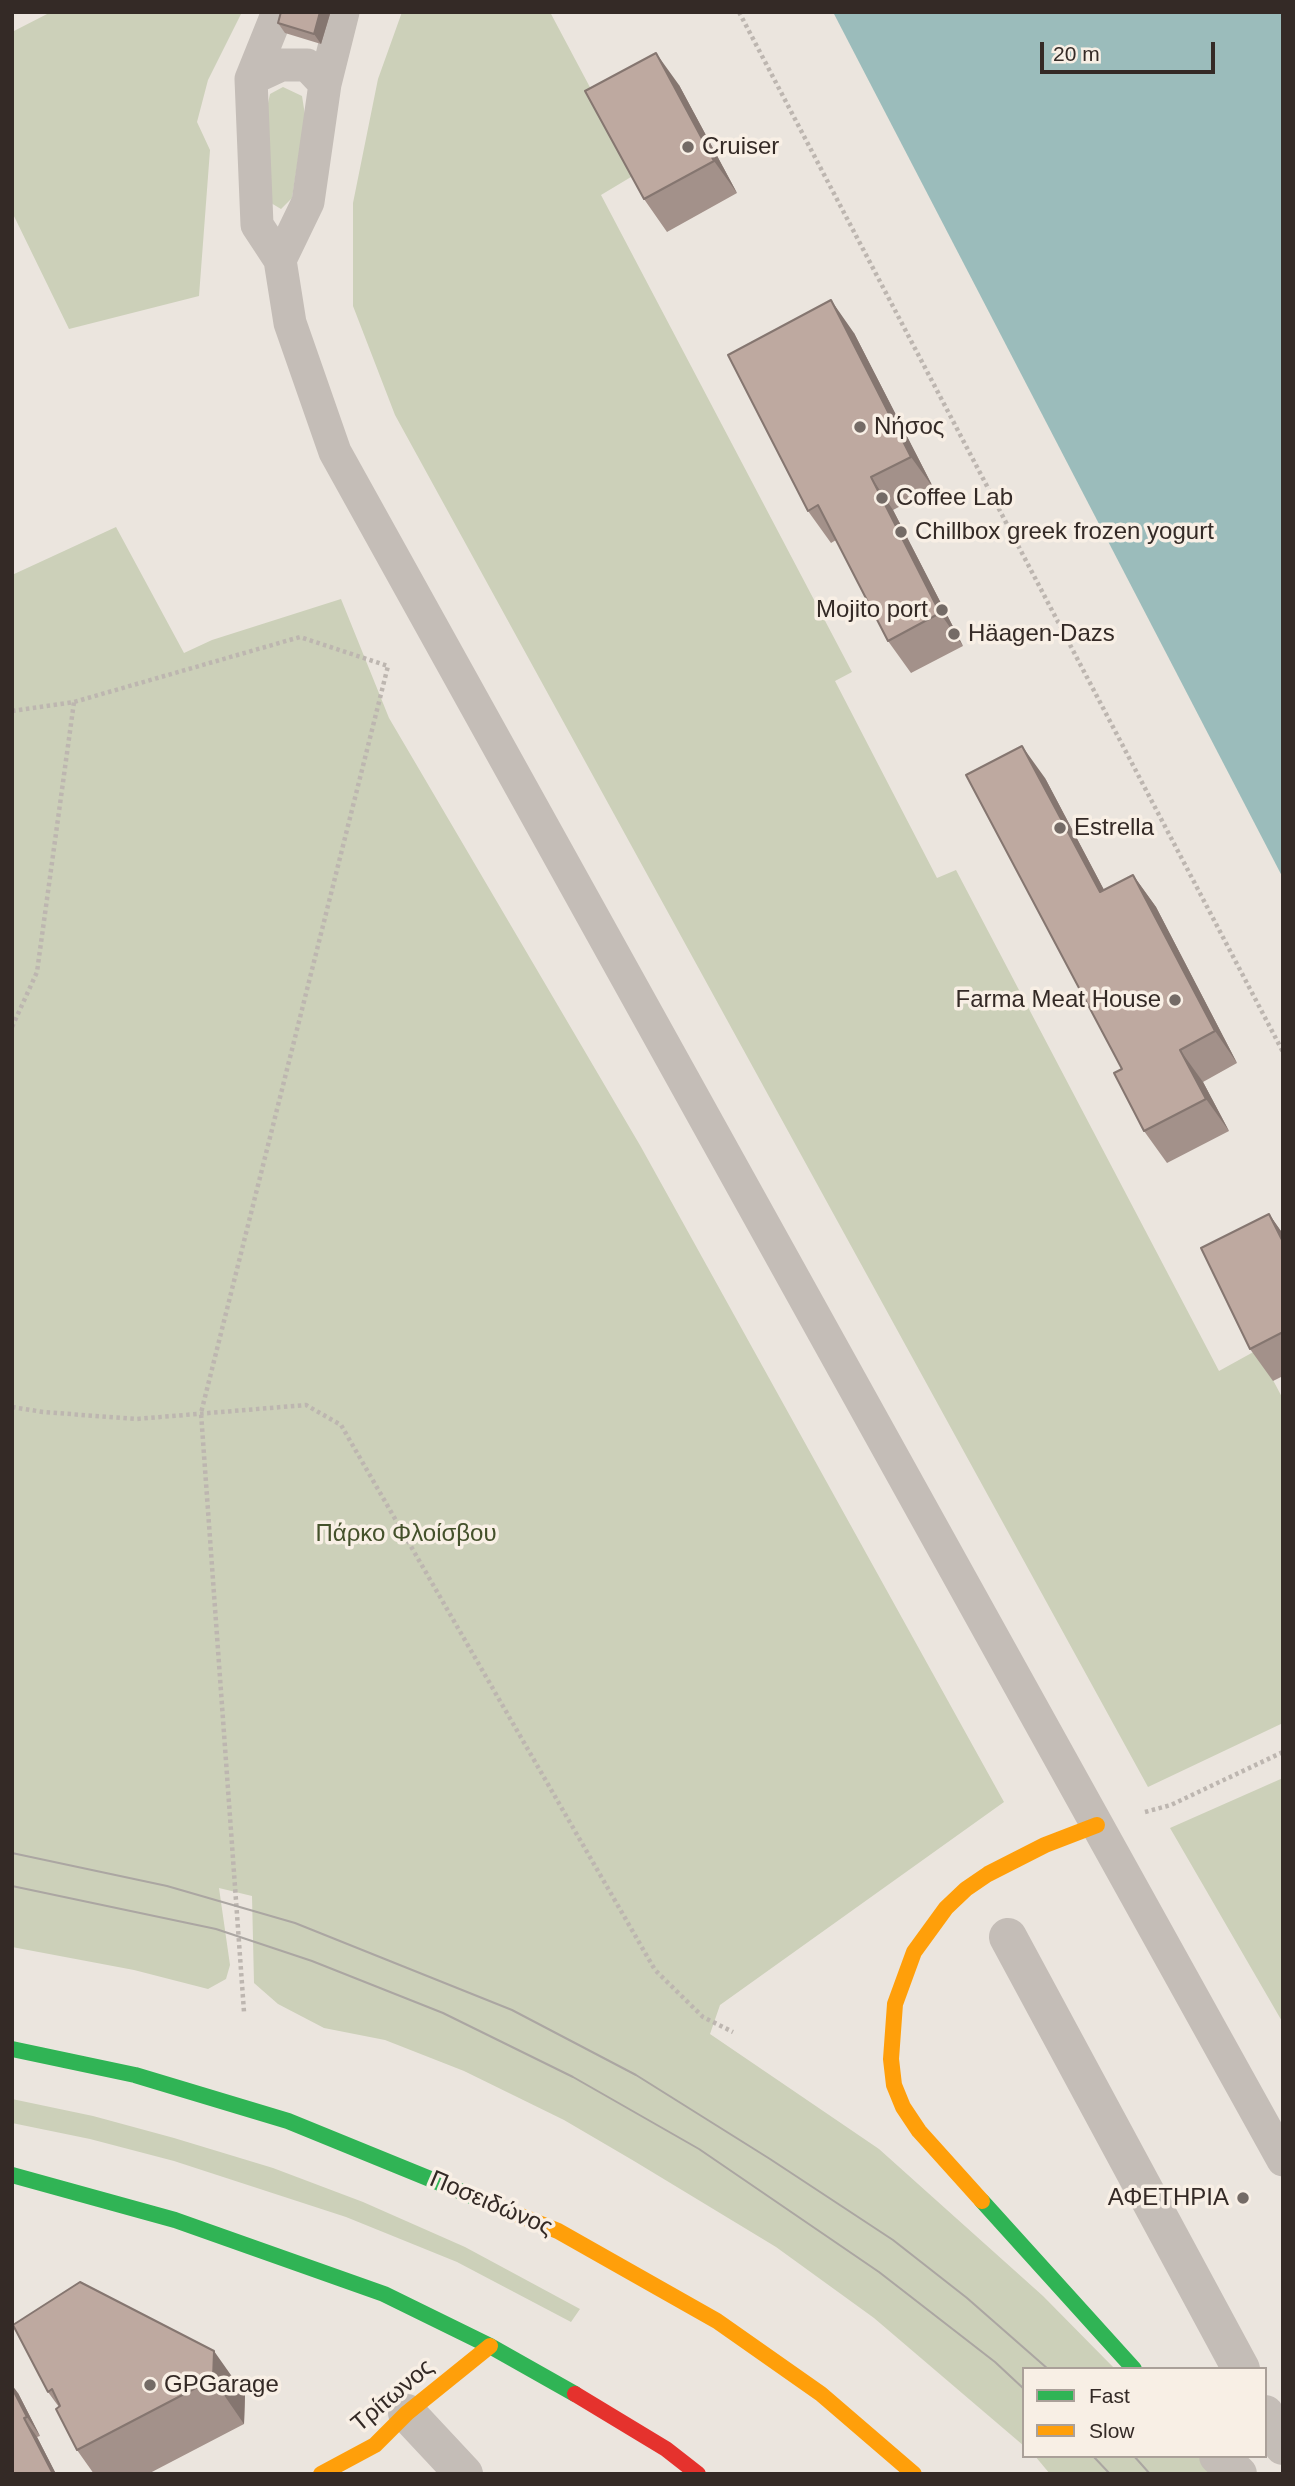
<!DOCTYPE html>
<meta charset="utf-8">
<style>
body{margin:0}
#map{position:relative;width:1295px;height:2486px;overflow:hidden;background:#ebe5de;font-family:Arial,sans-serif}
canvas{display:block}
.frame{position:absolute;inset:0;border:14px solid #342a26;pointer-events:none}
.legend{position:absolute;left:1022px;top:2367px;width:245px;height:91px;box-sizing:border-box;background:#f8efe5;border:2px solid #aaa099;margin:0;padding:9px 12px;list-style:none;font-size:21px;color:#342a26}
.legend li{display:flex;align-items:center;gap:14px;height:35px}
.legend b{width:35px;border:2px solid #aaa099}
.scale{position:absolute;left:1040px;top:42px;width:175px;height:32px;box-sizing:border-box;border:4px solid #342a26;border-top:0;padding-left:9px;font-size:21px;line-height:24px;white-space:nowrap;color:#342a26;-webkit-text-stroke:5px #f8efe5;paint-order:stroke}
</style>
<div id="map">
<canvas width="1295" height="2486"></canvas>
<div class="frame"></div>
<ul class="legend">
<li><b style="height:9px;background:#30b455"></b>Fast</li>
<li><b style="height:9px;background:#ff9f0a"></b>Slow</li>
</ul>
<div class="scale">20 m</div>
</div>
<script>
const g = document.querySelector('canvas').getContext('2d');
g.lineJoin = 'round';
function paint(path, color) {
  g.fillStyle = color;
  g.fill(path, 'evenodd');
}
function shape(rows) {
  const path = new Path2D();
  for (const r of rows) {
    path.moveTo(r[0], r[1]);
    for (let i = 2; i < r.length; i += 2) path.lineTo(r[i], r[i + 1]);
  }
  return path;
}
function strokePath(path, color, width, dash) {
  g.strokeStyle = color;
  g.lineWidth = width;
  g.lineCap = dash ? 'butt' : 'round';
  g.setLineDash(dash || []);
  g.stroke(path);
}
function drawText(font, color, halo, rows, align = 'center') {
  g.font = font + ' Arial,sans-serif';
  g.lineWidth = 7;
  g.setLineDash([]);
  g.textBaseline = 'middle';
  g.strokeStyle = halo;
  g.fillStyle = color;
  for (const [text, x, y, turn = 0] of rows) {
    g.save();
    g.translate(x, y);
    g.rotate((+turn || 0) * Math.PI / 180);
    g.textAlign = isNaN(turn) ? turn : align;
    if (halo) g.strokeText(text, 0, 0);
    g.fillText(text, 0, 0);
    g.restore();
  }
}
const green = shape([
 [51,12,242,12,208,80,197,122,210,150,199,296,69,329,12,212,12,32],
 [402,12,550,12,636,174,601,195,852,672,835,681,937,878,956,870,1219,1371,1257,1350,1283,1399,1283,1723,1148,1787,395,415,353,306,353,203,378,79],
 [283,87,302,96,305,115,292,198,281,209,271,203,266,112,270,94],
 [116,527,184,653,212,640,341,599,389,718,641,1147,1004,1802,720,2005,710,2034,879,2149,1043,2296,1115,2369,1024,2369,1024,2446,874,2318,776,2247,634,2161,564,2120,464,2071,385,2040,324,2028,278,2004,254,1983,252,1896,219,1888,230,1965,226,1979,208,1989,134,1970,12,1947,12,575],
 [1283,1778,1283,2023,1170,1828],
 [12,2099,93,2116,174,2138,273,2168,363,2202,465,2247,580,2309,571,2322,457,2262,346,2217,174,2161,90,2139,12,2123],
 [1035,2456,1199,2456,1216,2474,1050,2474]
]);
const water = shape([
 [833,12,1283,12,1283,878]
]);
const path = shape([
 [739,12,1283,1052],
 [12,711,74,702,300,637,388,666,201,1413,244,2012],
 [12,1027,37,972,74,702],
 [12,1407,43,1412,136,1419,306,1405,341,1425,655,1970,703,2017,733,2032],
 [1145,1812,1171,1805,1283,1752]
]);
const lane = shape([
 [278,12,251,79,257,225,280,260,290,323,335,452,1283,2160],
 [251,79,281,65,307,65,325,84],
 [280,260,308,202,325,84,343,12]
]);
const street = shape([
 [1008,1937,1241,2369],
 [407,2413,464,2474],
 [1265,2414,1283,2446],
 [1218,2456,1238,2474]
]);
const fast = shape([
 [12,2049,135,2075,288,2121,489,2203],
 [12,2175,175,2220,384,2294,490,2346,575,2394],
 [982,2201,1134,2369]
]);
const slow = shape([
 [982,2201,919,2131,903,2107,894,2085,891,2059,895,2004,914,1952,946,1908,966,1889,988,1874,1045,1845,1097,1825],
 [489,2203,558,2231,717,2321,821,2394,914,2474],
 [321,2474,375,2445,407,2413,490,2346]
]);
const jam = shape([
 [575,2394,666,2449,698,2474]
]);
const tram = shape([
 [12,1853,167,1886,295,1923,512,2010,636,2075,770,2159,893,2240,967,2298,1048,2369],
 [12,1886,216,1929,312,1961,443,2013,573,2077,699,2149,879,2272,995,2362,1024,2389],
 [1093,2456,1110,2474],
 [1134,2456,1150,2474]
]);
const wall = shape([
 [281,12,328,12,330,14,321,44,285,33,278,23],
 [679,85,737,193,667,232,644,199],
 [854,333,934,489,893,510,963,646,911,673,888,641,836,540,831,543,808,511],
 [1045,778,1104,890,1133,875,1156,907,1237,1063,1203,1082,1229,1131,1167,1163,1144,1131,1122,1069],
 [1269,1214,1283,1234,1283,1376,1273,1381,1250,1349],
 [80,2282,245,2395,244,2424,148,2474,94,2474,77,2450,59,2407,48,2392],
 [18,2393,40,2436,37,2437,56,2474,12,2474]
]);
const shadedWall = shape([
 [320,12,328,12,330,14,321,44,314,34],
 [656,53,679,85,737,193,714,161],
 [831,300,854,333,934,489,911,457],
 [871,477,893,510,963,646,940,613],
 [1022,746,1045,778,1122,924,1100,892],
 [1133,875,1156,907,1237,1063,1215,1031],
 [1180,1050,1203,1082,1229,1131,1206,1099],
 [1269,1214,1283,1234,1283,1242],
 [214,2351,245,2395,244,2424,213,2379],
 [12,2385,18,2393,40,2436,27,2417,12,2388],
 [24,2418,37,2437,56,2474,53,2474]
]);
const building = shape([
 [281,12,320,12,314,34,278,23,281,12],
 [656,53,714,161,644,199,585,91,656,53],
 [831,300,911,457,871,477,940,613,888,641,818,505,808,511,728,355,831,300],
 [1022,746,1100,892,1133,875,1215,1031,1180,1050,1206,1099,1144,1131,1114,1073,1122,1069,966,775,1022,746],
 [1269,1214,1283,1242,1283,1332,1250,1349,1201,1248,1269,1214],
 [80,2282,214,2351,213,2379,77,2450,56,2409,60,2406,52,2389,48,2392,13,2325,80,2282],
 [12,2388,27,2417,24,2418,53,2474,12,2474,12,2388]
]);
const markers = [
 [688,147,7,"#746b66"],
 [860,427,7,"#746b66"],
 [882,498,7,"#746b66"],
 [901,532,7,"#746b66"],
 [942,610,7,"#746b66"],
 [954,634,7,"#746b66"],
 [1060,828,7,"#746b66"],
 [1175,1000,7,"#746b66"],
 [1243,2198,7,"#746b66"],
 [150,2385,7,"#746b66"]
];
const poiNames = [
 ["Cruiser",702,147],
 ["Νήσος",874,427],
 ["Coffee Lab",896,498],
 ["Chillbox greek frozen yogurt",915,532],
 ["Mojito port",928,610,"right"],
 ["Häagen-Dazs",968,634],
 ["Estrella",1074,828],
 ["Farma Meat House",1161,1000,"right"],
 ["ΑΦΕΤΗΡΙΑ",1229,2198,"right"],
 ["GPGarage",164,2385]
];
const parkNames = [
 ["Πάρκο Φλοίσβου",406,1534]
];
const streetNames = [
 ["Ποσειδώνος",491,2204,23],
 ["Τρίτωνος",393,2396,-40]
];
paint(green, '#ccd0b9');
paint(water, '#9bbcbb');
strokePath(path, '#bdb6b0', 4.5, [3.5, 3.5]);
strokePath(lane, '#c4bdb7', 33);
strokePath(street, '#c4bdb7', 38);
strokePath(fast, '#30b455', 16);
strokePath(slow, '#ff9f0a', 16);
strokePath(jam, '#e5322d', 16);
strokePath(tram, '#aba6a2', 2);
paint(wall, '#a3918a');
paint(shadedWall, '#857670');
paint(building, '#bea9a0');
strokePath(building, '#857670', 2);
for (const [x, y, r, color] of markers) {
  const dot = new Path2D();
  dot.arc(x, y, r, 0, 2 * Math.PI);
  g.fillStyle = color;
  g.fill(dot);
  strokePath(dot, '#f8efe5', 2.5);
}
drawText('24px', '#342a26', '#f8efe5', poiNames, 'left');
drawText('24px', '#44512b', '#f8efe5', parkNames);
drawText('24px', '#342a26', '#f8efe5', streetNames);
</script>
